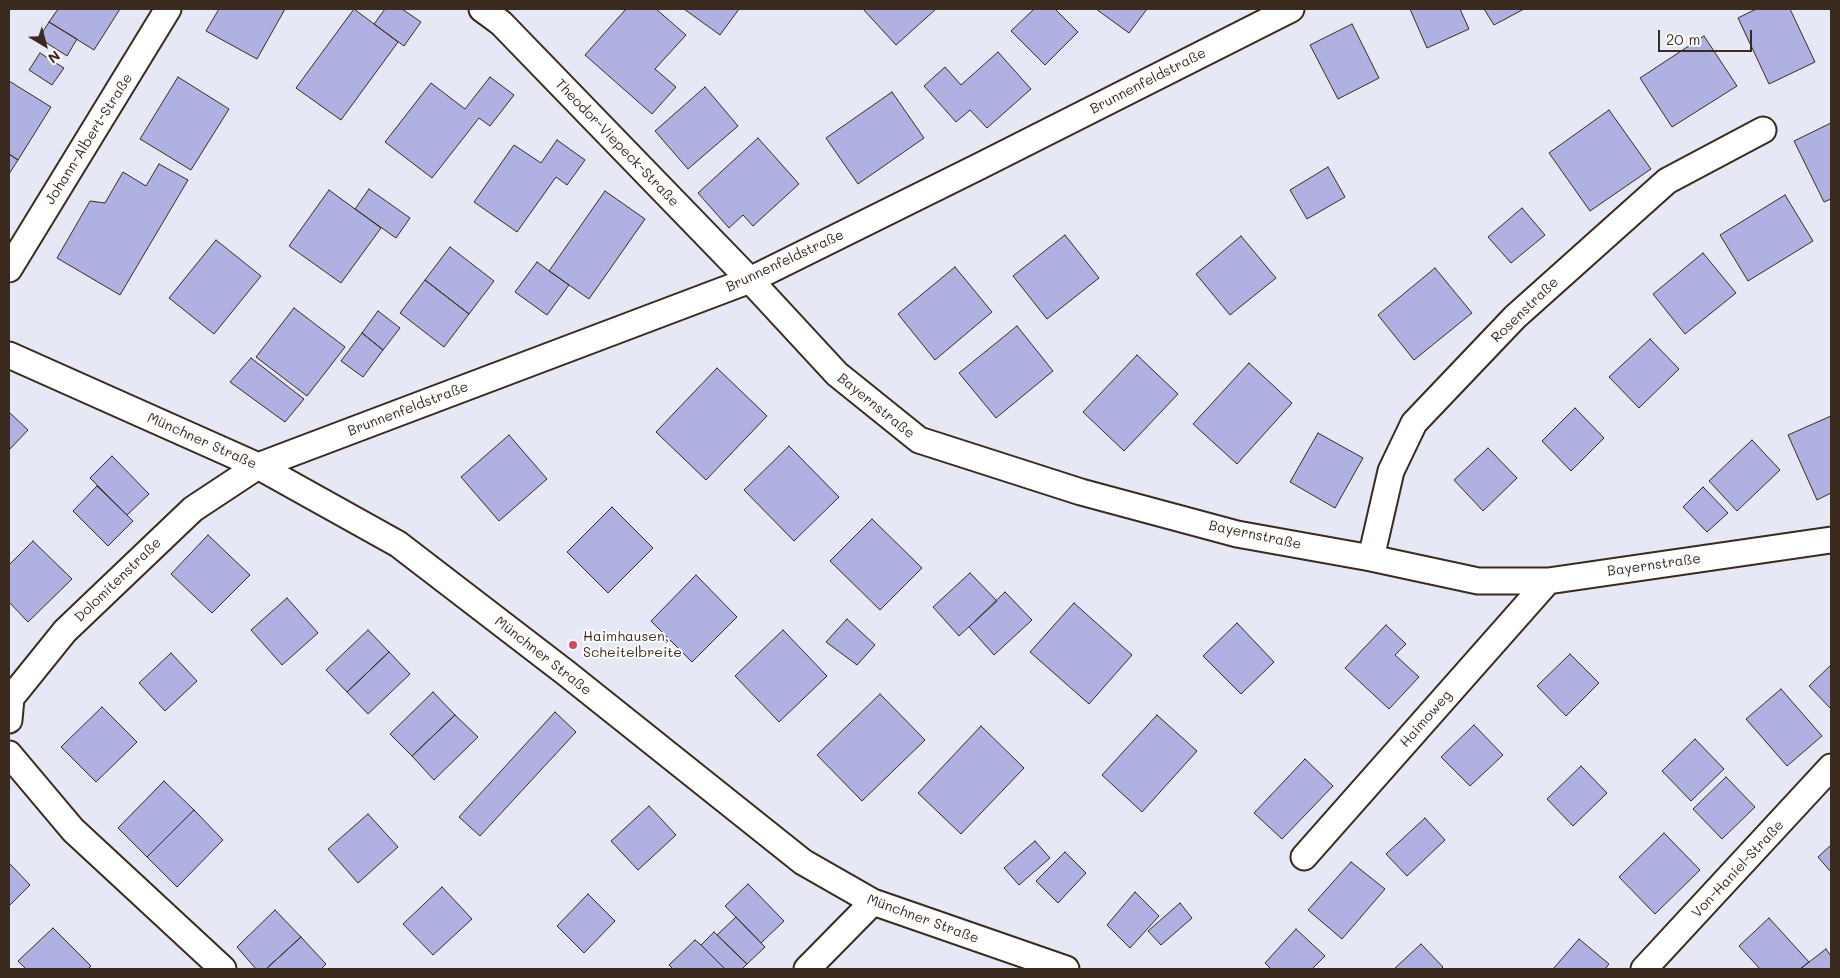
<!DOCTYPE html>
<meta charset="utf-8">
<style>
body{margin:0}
#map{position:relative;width:1840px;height:978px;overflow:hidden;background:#e7e8f6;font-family:Mali,sans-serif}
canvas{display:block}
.frame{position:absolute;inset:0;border:10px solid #3b2a1e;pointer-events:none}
.north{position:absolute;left:20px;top:20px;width:50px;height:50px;-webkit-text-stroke:4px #fff;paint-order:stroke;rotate:143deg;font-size:14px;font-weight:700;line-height:20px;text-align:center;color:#3b2a1e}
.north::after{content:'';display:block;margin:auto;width:18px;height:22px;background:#3b2a1e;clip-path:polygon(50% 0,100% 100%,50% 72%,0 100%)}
.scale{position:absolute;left:1658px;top:30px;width:94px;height:22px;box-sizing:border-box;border:2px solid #3b2a1e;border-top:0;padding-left:6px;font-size:15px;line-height:18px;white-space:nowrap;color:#3b2a1e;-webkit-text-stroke:4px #fff;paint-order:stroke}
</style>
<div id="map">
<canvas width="1840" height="978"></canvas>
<div class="frame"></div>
<div class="north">N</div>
<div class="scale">20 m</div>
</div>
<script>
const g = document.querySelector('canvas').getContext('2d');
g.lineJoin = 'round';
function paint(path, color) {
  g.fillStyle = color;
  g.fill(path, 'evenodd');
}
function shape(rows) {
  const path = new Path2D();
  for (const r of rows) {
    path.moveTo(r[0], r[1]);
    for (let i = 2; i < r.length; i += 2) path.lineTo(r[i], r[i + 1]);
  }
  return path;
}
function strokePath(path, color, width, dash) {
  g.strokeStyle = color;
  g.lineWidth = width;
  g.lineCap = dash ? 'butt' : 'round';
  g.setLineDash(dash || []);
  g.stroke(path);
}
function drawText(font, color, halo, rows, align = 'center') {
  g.font = font + ' Mali,sans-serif';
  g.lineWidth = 4;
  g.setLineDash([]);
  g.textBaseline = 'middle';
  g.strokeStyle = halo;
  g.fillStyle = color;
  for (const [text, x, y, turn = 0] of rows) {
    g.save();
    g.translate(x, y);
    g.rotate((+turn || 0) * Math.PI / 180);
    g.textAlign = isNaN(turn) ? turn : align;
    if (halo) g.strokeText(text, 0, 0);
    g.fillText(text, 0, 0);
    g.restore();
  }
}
const building = shape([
 [58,9,120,9,94,50,49,22,58,9],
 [219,9,285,9,257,59,206,31,219,9],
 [354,9,398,42,341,120,296,88,354,9],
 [385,9,402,9,421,22,404,46,374,24,385,9],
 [626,9,656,9,686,35,655,69,676,87,652,114,585,55,626,9],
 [684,9,739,9,720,35,684,9],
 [863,9,936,9,896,45,863,9],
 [1034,9,1055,9,1078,32,1045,65,1011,31,1034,9],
 [1096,9,1147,9,1129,33,1096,9],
 [1410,9,1460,9,1469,29,1427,48,1410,9],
 [1484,9,1524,9,1494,25,1484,9],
 [1756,9,1790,9,1815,62,1769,84,1738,18,1756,9],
 [49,22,77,39,67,56,39,38,49,22],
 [1352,24,1379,78,1338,99,1310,45,1352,24],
 [1704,36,1737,86,1672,127,1640,78,1704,36],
 [998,52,1031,89,987,128,970,110,956,122,924,86,945,67,961,85,998,52],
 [40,53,64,68,52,85,29,70,40,53],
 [178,77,229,109,191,170,140,139,178,77],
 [490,77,514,95,490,126,479,118,432,178,385,142,431,83,465,109,490,77],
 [9,81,51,107,18,160,9,154,9,81],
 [705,87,738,126,688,169,655,131,705,87],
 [892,92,924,138,858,184,826,138,892,92],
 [1609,110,1651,169,1590,211,1549,153,1609,110],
 [1831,123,1831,199,1824,202,1794,141,1831,123],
 [758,138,799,184,753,226,743,215,729,228,698,193,758,138],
 [557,140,585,160,567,185,556,177,517,232,474,202,514,145,541,163,557,140],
 [9,154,18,160,9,174,9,154],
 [159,164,188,180,120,295,57,258,90,201,105,203,123,172,146,186,159,164],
 [1328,167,1345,197,1307,219,1290,190,1328,167],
 [369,189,410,218,396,238,355,209,369,189],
 [329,190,381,228,341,283,289,246,329,190],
 [605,191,645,219,589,299,549,271,605,191],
 [1785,195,1813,241,1748,281,1720,235,1785,195],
 [1522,208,1545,235,1511,263,1488,237,1522,208],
 [1065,235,1099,278,1047,319,1013,276,1065,235],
 [1241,236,1276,278,1230,315,1196,274,1241,236],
 [216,240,261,276,214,334,169,298,216,240],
 [450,247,494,281,469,314,425,280,450,247],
 [1703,253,1736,293,1685,334,1653,294,1703,253],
 [537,262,569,285,547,315,515,292,537,262],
 [955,267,992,312,935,360,898,314,955,267],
 [1435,268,1472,313,1414,360,1378,315,1435,268],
 [425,280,469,314,444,347,400,313,425,280],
 [294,308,345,347,307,396,256,357,294,308],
 [378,311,400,328,383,350,362,333,378,311],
 [1017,326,1053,371,996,418,959,373,1017,326],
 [362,333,383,350,363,377,341,361,362,333],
 [1650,339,1679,369,1639,408,1609,377,1650,339],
 [1137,355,1178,394,1124,451,1083,412,1137,355],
 [251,358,304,399,285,422,230,382,251,358],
 [1249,363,1292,403,1237,464,1193,424,1249,363],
 [717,368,767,416,706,480,656,432,717,368],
 [1575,408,1604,438,1571,471,1542,441,1575,408],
 [9,412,28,430,9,450,9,412],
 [1831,416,1831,493,1817,500,1788,435,1831,416],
 [1318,433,1363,458,1335,508,1290,482,1318,433],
 [509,435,547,479,499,521,461,477,509,435],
 [1752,440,1780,470,1737,511,1709,481,1752,440],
 [789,446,839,497,794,541,744,490,789,446],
 [1488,448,1517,478,1483,511,1454,480,1488,448],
 [112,456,149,494,127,515,90,478,112,456],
 [97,486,133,521,108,546,73,511,97,486],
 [1703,487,1728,513,1707,532,1683,507,1703,487],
 [612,507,653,548,608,593,567,552,612,507],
 [872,519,922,568,880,610,830,561,872,519],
 [208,535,250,575,212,613,171,574,208,535],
 [33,541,72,579,28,622,9,602,9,565,33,541],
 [970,573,997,601,959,636,933,607,970,573],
 [696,575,737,617,692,662,651,621,696,575],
 [1005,592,1032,620,994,655,969,627,1005,592],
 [287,598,318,633,282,665,251,630,287,598],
 [1074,603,1132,655,1089,704,1030,652,1074,603],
 [847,619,875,645,857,665,826,642,847,619],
 [1237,623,1274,662,1241,694,1203,656,1237,623],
 [1386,625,1406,644,1395,655,1419,677,1389,709,1345,668,1386,625],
 [368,630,389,652,347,692,326,670,368,630],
 [783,630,827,676,779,722,735,676,783,630],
 [389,652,410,674,368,714,347,692,389,652],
 [171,653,197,681,165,711,139,683,171,653],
 [1570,654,1599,683,1566,716,1537,686,1570,654],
 [1831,665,1831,709,1809,686,1831,665],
 [1781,689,1822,736,1787,766,1746,719,1781,689],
 [433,692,455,715,412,756,390,734,433,692],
 [880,694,925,740,862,801,817,755,880,694],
 [102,707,137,742,96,782,61,747,102,707],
 [555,712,576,732,480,836,459,817,555,712],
 [455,715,478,737,434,780,412,756,455,715],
 [1157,715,1197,751,1142,812,1102,775,1157,715],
 [1474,725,1503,755,1470,786,1441,757,1474,725],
 [981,726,1024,768,961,834,918,793,981,726],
 [1695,739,1724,769,1691,801,1662,771,1695,739],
 [1305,759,1333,786,1282,839,1254,813,1305,759],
 [1581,766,1607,793,1573,826,1547,799,1581,766],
 [1726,777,1755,807,1722,839,1693,809,1726,777],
 [164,781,194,810,147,857,118,828,164,781],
 [649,806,676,835,638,870,611,841,649,806],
 [194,810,223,840,177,887,147,857,194,810],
 [368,814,398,847,358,883,328,849,368,814],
 [1425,818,1445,840,1407,876,1386,854,1425,818],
 [1664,833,1700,870,1655,914,1619,877,1664,833],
 [1035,841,1050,858,1019,885,1004,868,1035,841],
 [1831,845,1831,872,1818,857,1831,845],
 [1065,852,1086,873,1058,903,1036,881,1065,852],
 [1351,862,1385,889,1342,939,1308,910,1351,862],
 [9,863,30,885,9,906,9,863],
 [748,884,784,921,761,943,725,906,748,884],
 [442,887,472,919,433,955,403,924,442,887],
 [1135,892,1159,916,1130,948,1107,925,1135,892],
 [588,894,615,921,584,953,557,926,588,894],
 [1180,903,1192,918,1161,945,1148,931,1180,903],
 [275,910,301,937,266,969,256,969,237,947,275,910],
 [736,917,765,947,747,964,717,935,736,917],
 [1769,918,1809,962,1800,969,1760,969,1739,946,1769,918],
 [53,928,91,966,88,969,26,969,18,961,53,928],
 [1296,929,1325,956,1312,969,1271,969,1265,963,1296,929],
 [714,932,747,964,742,969,725,969,701,945,714,932],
 [301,937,326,964,321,969,266,969,301,937],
 [1579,939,1609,964,1605,969,1553,969,1579,939],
 [695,940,701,945,725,969,673,969,669,965,695,940],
 [1421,944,1443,967,1441,969,1394,969,1421,944],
 [1826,949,1831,956,1831,969,1800,969,1826,949]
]);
const street = shape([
 [482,9,501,23,750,280,837,374,919,440,1081,492,1237,534,1371,558,1478,581,1548,581,1831,540],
 [9,269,168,9],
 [9,355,258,466,398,544,566,673,803,862,873,902,1066,969],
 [1371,558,1391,471,1414,423,1515,317,1667,181,1763,130],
 [9,720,11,698,65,631,193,509,258,466,750,280,980,166,1291,9],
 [9,754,73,830,223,969],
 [1304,857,1548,581],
 [807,969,873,902],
 [1644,969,1831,767]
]);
const markers = [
 [573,645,5,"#d1495b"]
];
const streetNames = [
 ["Brunnenfeldstraße",1148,81,-27],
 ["Johann-Albert-Straße",89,139,-58],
 ["Theodor-Viepeck-Straße",617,143,46],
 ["Brunnenfeldstraße",785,261,-25],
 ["Rosenstraße",1525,310,-44],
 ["Bayernstraße",876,406,39],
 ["Brunnenfeldstraße",408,409,-21],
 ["Münchner Straße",202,441,24],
 ["Bayernstraße",1255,535,12],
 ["Bayernstraße",1654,565,-8],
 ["Dolomitenstraße",118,580,-44],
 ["Münchner Straße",543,656,38],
 ["Haimoweg",1426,719,-49],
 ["Von-Haniel-Straße",1738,869,-47],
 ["Münchner Straße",923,919,20]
];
const poiNames = [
 ["Haimhausen,",583,637],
 ["Scheitelbreite",583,653]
];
paint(building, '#afb1e2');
strokePath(building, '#3b2a1e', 1);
strokePath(street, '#3b2a1e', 29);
strokePath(street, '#fff', 25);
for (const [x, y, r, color] of markers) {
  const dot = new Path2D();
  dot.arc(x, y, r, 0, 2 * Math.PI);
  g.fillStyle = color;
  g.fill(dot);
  strokePath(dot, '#fff', 2);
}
drawText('14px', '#3b2a1e', '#fff', streetNames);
drawText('14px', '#3b2a1e', '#fff', poiNames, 'left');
</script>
